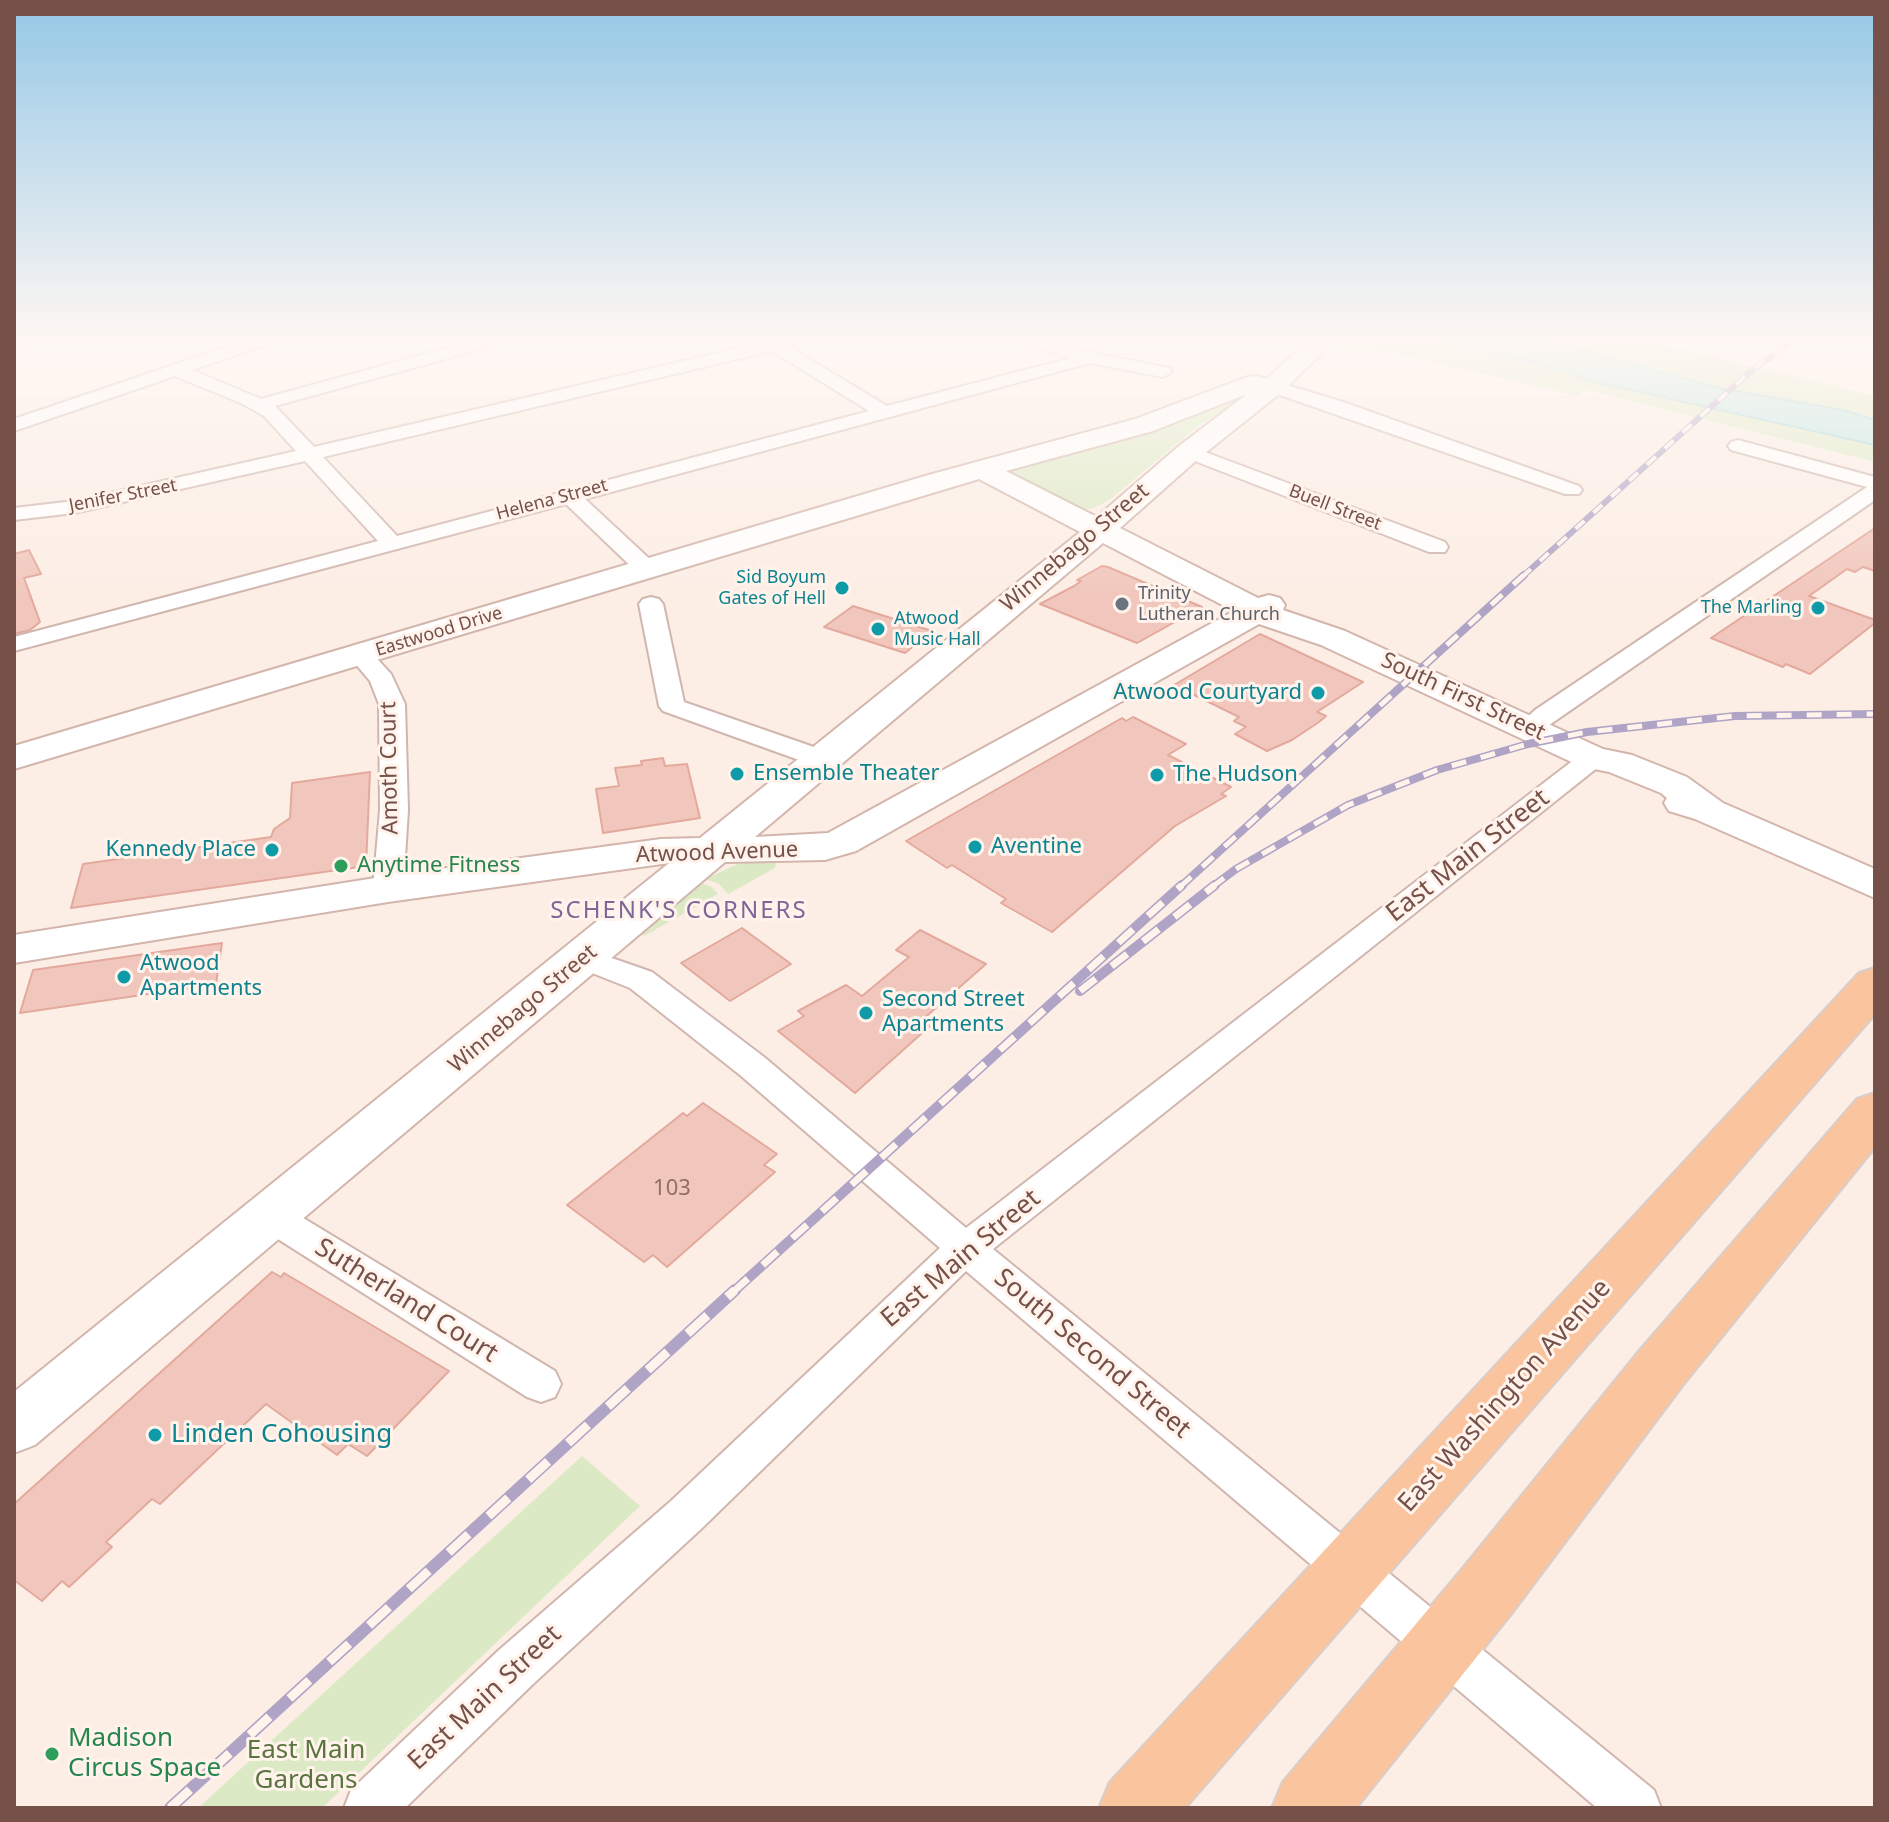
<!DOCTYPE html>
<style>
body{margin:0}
#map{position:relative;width:1889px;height:1822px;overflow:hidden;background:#fceee5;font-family:"Noto Sans",sans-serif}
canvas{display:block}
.frame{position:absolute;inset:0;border:16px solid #75514a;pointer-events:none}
</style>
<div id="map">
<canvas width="1889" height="1822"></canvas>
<div class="frame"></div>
</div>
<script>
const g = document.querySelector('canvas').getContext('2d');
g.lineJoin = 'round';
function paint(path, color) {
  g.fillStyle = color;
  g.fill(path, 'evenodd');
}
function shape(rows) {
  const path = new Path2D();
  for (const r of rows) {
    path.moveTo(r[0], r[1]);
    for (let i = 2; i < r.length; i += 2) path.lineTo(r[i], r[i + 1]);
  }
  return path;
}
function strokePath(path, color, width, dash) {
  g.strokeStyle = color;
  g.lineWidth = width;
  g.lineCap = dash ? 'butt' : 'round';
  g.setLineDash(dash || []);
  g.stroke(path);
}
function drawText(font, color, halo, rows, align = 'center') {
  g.font = font + ' "Noto Sans",sans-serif';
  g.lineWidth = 6;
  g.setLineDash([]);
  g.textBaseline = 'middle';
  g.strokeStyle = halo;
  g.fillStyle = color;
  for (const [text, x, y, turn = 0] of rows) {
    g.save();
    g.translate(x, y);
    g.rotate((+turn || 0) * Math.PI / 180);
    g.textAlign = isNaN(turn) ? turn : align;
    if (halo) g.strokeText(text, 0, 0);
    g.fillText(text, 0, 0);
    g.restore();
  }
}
const green = shape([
 [1322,341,1647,341,1875,396,1875,462,1587,390,1578,396,1377,349,1315,347],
 [1256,388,1237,405,1202,423,1109,500,1092,509,1076,510,1009,472,1084,450],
 [766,861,776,862,775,868,728,894,719,884,705,879,738,864],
 [700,883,712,887,718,894,644,936,639,932],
 [582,1456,640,1506,322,1808,198,1808]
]);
const water = shape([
 [1441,341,1549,341,1715,387,1847,411,1875,420,1875,445,1591,381,1567,371,1441,341]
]);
const building = shape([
 [1875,528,1875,571,1863,567,1855,572,1847,569,1809,596,1875,620,1875,623,1810,674,1786,664,1783,667,1711,638,1875,528],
 [29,550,41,574,24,578,40,622,30,630,14,634,14,554,29,550],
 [1102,566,1108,567,1202,607,1137,643,1040,604,1074,586,1081,581,1077,580,1102,566],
 [853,606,932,631,905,653,824,627,853,606],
 [1260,634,1363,682,1317,712,1326,716,1319,722,1292,740,1267,751,1235,734,1246,727,1234,721,1239,717,1174,685,1260,634],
 [1133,717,1186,744,1168,755,1231,787,1221,794,1226,796,1175,826,1052,932,1001,903,1006,899,952,865,947,868,906,841,1122,718,1126,721,1133,717],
 [663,758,665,766,687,764,700,818,603,833,596,789,619,786,615,768,642,765,641,761,663,758],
 [370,772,366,866,71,908,83,864,271,837,274,829,290,818,292,783,370,772],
 [742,928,791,964,730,1001,681,963,742,928],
 [920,930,986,964,921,1021,930,1026,855,1093,778,1031,804,1016,798,1011,846,985,862,996,909,957,896,950,920,930],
 [222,943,216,984,20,1013,33,970,222,943],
 [703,1103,777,1154,764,1165,775,1172,667,1267,653,1255,644,1262,567,1205,683,1113,687,1116,703,1103],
 [272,1272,281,1277,284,1273,449,1371,367,1456,348,1444,337,1455,266,1404,160,1504,152,1499,106,1542,112,1547,69,1587,62,1581,42,1601,14,1580,14,1504,272,1272]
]);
const street = shape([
 [14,341,34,341,31,345,14,347,14,341],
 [244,341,269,341,266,345,192,370,261,399,472,341,499,341,496,345,275,406,314,447,761,343,760,341,799,341,789,347,887,406,1071,358,1026,345,1024,341,1050,341,1093,353,1169,368,1172,372,1163,377,1090,363,585,499,656,565,659,570,648,577,640,575,566,504,14,651,14,637,378,541,305,461,74,513,14,520,14,508,74,501,296,451,264,416,243,404,175,376,14,431,14,419,244,341],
 [772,351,869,411,397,536,323,457,772,351],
 [1257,376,1343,402,1579,486,1582,490,1579,494,1565,494,1251,385,1248,381,1257,376],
 [1738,440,1875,477,1875,500,1539,732,1521,732,1517,727,1535,710,1867,487,1731,450,1728,446,1731,442,1738,440],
 [1189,446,1445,542,1448,547,1445,552,1429,552,1182,456,1179,452,1182,448,1189,446],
 [651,597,659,599,663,604,684,702,831,753,835,759,831,765,813,765,663,711,659,706,639,604,643,599,651,597],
 [361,649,370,651,391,674,405,704,408,810,403,889,398,896,388,898,378,896,373,889,380,810,379,704,370,681,349,656,352,651,361,649],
 [1593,750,1602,752,1606,758,1602,764,993,1249,1654,1790,1661,1808,1597,1808,966,1271,701,1529,533,1684,405,1808,344,1808,351,1790,499,1650,671,1501,940,1248,740,1075,630,988,572,965,567,958,572,951,583,948,652,972,764,1057,966,1228,1584,752,1593,750],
 [272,1202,285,1207,555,1371,561,1384,555,1397,541,1402,527,1397,259,1227,254,1217,259,1207,272,1202]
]);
const secondary = shape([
 [1308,341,1334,341,1283,391,1199,458,1120,528,1258,598,1269,595,1280,598,1285,605,1283,610,1345,631,1603,749,1632,755,1687,777,1723,803,1875,869,1875,898,1695,819,1669,811,1664,803,1667,798,1661,793,1609,772,1580,766,1321,645,1259,624,856,851,825,860,725,862,35,1445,14,1453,14,1392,669,863,388,902,14,963,14,935,388,876,661,839,700,838,1080,532,979,479,14,769,14,746,932,474,1135,419,1242,379,1251,376,1263,382,1308,341],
 [1247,394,1179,446,1097,517,1006,471,1153,431,1247,394],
 [1103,543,1234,611,828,833,755,837,1103,543]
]);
const primary = shape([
 [1875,968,1875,1014,1185,1808,1099,1808,1110,1782,1859,973,1875,968],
 [1875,1093,1875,1147,1682,1386,1511,1614,1356,1808,1272,1808,1283,1782,1463,1568,1640,1350,1857,1099,1875,1093]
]);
const railFar3 = shape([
 [1522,577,1751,371,1793,341]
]);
const railFar2 = shape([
 [1180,887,1524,575],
 [1212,887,1236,869,1348,805,1437,770,1528,744,1587,732,1735,716,1875,714]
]);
const railFar1 = shape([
 [1080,991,1215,885],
 [733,1292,1182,885]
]);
const rail = shape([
 [170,1808,735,1290]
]);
const markers = [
 [842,588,8,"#0f9aa8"],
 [1122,604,8,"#6b7280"],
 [1818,608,8,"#0f9aa8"],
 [878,629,8,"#0f9aa8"],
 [1318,693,8,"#0f9aa8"],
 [737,774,8,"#0f9aa8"],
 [1157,775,8,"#0f9aa8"],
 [975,847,8,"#0f9aa8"],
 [272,850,8,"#0f9aa8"],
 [341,866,8,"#2e9e5b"],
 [124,977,8,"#0f9aa8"],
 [866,1013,8,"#0f9aa8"],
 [155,1435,8,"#0f9aa8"],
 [52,1754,8,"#2e9e5b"]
];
const farStreetnames = [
 ["Jenifer Street",123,496,-11],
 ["Helena Street",552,500,-15],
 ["Buell Street",1335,508,21],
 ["Eastwood Drive",439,632,-17]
];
const farCulturenames = [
 ["Sid Boyum",826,578],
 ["Gates of Hell",826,599],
 ["The Marling",1802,608],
 ["Atwood",894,619,"left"],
 ["Music Hall",894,640,"left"]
];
const farWorshipnames = [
 ["Trinity",1138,594],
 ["Lutheran Church",1138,615]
];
const streetNames = [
 ["Winnebago Street",1075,548,-40],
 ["South First Street",1463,697,25],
 ["Amoth Court",390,768,-91],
 ["Atwood Avenue",717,853,-2],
 ["Winnebago Street",523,1009,-40]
];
const cultureNames = [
 ["Atwood Courtyard",1302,693,"right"],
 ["Ensemble Theater",753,774],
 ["The Hudson",1173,775],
 ["Aventine",991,847],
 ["Kennedy Place",256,850,"right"],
 ["Atwood",140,964],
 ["Apartments",140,989],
 ["Second Street",882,1000],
 ["Apartments",882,1025]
];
const leisureNames = [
 ["Anytime Fitness",357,866]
];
const nearNumbernames = [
 ["103",672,1189]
];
const neighbourhoodNames = [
 ["SCHENK'S CORNERS",679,911]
];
const nearStreetnames = [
 ["East Main Street",1468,856,-38],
 ["East Main Street",961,1259,-40],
 ["Sutherland Court",406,1301,32],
 ["South Second Street",1092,1354,40],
 ["East Washington Avenue",1505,1396,-48],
 ["East Main Street",485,1698,-43]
];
const nearCulturenames = [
 ["Linden Cohousing",171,1435]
];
const nearLeisurenames = [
 ["Madison",68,1739],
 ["Circus Space",68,1769]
];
const nearParknames = [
 ["East Main",306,1751],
 ["Gardens",306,1781]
];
paint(green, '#dbeac4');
paint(water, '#bae6e3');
strokePath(water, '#a0d7d4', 2);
paint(building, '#f1c7bd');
strokePath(building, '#e4a99d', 2);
strokePath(street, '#d0b6ae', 4);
strokePath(secondary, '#d3b5ac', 4);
strokePath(primary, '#d8cecc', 4);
paint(street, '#fff');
paint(secondary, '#fff');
paint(primary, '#fac59e');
strokePath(railFar3, '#afa3c6', 6);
strokePath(railFar2, '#afa3c6', 8);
strokePath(railFar1, '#afa3c6', 10);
strokePath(rail, '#afa3c6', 12);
strokePath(railFar3, '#fff3eb', 4, [12]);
strokePath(railFar2, '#fff3eb', 5, [15]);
strokePath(railFar1, '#fff3eb', 7, [20]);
strokePath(rail, '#fff3eb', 9, [27]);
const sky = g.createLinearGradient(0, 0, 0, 596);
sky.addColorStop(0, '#95c8e6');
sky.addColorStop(0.57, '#fef7f3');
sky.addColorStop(1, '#fef7f300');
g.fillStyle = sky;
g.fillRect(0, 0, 1889, 596);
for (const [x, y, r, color] of markers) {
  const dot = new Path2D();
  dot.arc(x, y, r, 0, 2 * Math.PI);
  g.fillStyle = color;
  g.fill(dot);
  strokePath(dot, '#fff3eb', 3);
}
drawText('18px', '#75514a', '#fff3eb', farStreetnames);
drawText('18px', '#0d838f', '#fff3eb', farCulturenames, 'right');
drawText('18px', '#5b616d', '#fff3eb', farWorshipnames, 'left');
drawText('22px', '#75514a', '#fff3eb', streetNames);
drawText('22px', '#0d838f', '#fff3eb', cultureNames, 'left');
drawText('22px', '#27864d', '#fff3eb', leisureNames, 'left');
drawText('22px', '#946e67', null, nearNumbernames);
g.letterSpacing = '2px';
drawText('24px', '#7d6698', '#fff3eb', neighbourhoodNames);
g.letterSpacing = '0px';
drawText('26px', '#75514a', '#fff3eb', nearStreetnames);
drawText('26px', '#0d838f', '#fff3eb', nearCulturenames, 'left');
drawText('26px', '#27864d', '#fff3eb', nearLeisurenames, 'left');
drawText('26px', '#5a7440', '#fff3eb', nearParknames);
</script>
